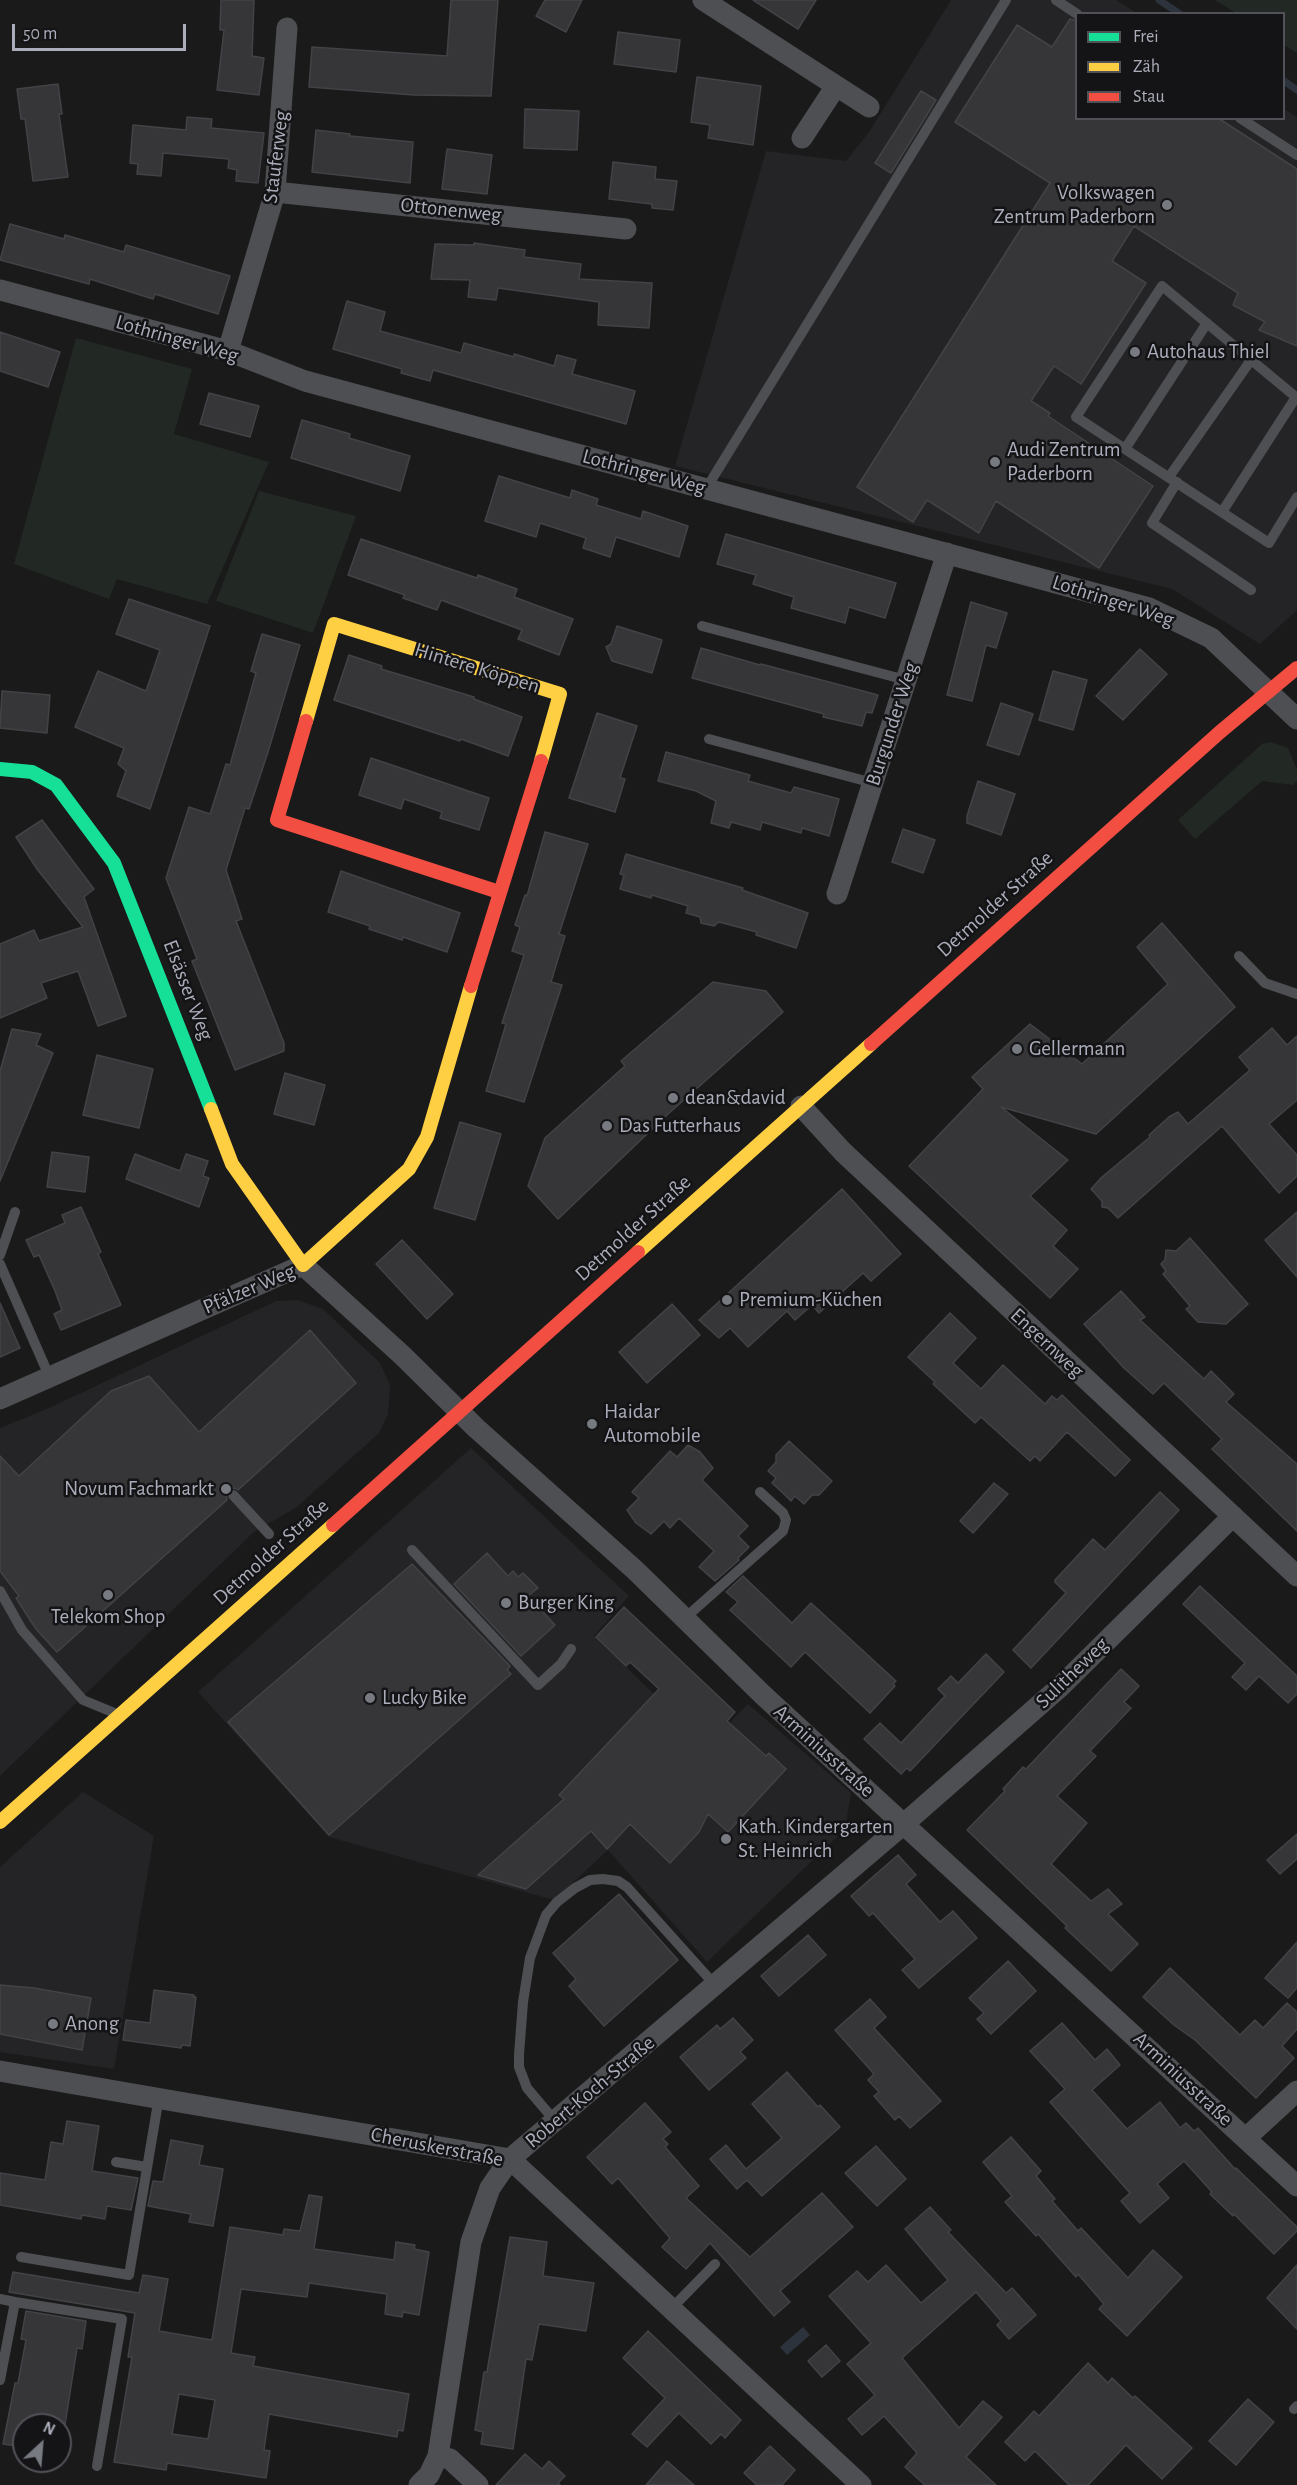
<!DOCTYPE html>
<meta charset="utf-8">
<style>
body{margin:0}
#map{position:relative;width:1297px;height:2485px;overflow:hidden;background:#1a1a1a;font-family:"Alegreya Sans",sans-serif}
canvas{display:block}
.legend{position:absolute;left:1075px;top:12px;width:210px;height:108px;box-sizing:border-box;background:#141416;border:2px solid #505258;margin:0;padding:8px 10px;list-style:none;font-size:18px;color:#abaeba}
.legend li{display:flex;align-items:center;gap:12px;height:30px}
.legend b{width:30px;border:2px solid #505258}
.north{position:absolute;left:12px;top:2413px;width:60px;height:60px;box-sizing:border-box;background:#141416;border:2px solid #505258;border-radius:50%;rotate:26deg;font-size:16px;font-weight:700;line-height:24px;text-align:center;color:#abaeba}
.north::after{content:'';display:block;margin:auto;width:21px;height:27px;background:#787a82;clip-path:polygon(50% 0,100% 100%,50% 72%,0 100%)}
.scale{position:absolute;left:12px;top:24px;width:174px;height:27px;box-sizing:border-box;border:3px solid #abaeba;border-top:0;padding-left:8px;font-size:18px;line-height:21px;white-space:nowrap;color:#abaeba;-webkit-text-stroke:4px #141416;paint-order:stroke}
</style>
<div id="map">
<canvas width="1297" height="2485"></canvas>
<ul class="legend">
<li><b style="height:8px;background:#16e098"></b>Frei</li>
<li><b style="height:8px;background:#ffcf43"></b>Zäh</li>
<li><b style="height:8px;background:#f24e42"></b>Stau</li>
</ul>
<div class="north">N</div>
<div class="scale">50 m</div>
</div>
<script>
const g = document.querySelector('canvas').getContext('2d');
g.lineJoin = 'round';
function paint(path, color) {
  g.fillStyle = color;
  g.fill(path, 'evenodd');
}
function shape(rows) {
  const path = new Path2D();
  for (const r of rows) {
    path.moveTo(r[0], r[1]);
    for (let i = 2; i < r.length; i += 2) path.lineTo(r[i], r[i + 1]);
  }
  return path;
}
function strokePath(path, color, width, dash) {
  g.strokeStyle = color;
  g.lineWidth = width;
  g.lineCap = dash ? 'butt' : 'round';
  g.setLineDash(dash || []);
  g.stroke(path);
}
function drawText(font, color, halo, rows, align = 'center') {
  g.font = font + ' "Alegreya Sans",sans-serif';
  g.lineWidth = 5;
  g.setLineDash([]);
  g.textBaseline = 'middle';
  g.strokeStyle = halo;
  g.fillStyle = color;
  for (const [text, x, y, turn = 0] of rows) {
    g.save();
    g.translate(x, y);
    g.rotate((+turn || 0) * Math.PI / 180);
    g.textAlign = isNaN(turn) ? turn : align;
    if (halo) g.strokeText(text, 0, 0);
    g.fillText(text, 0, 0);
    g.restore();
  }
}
const built = shape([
 [951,0,1116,0,1137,13,1076,14,1076,118,1284,118,1284,109,1297,117,1297,610,1260,644,1172,589,675,466,766,151,846,161,869,132],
 [298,1300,323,1309,380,1363,390,1385,388,1415,378,1434,297,1507,254,1532,0,1776,0,1428,47,1409,276,1301],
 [471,1448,629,1596,594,1636,654,1694,659,1689,700,1729,708,1745,748,1704,851,1793,845,1829,707,1962,608,1850,554,1900,329,1837,198,1692],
 [83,1792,154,1836,114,2069,0,2052,0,1867]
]);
const green = shape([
 [1215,0,1297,0,1297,53,1284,45,1284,14,1236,13],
 [76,338,192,369,174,434,269,462,207,604,117,579,109,599,14,564],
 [259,491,356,516,313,633,216,601],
 [1271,742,1288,748,1297,770,1297,781,1293,785,1262,781,1195,839,1178,820,1262,744]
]);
const water = shape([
 [803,2327,810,2335,787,2355,780,2347]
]);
const stream = shape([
 [1159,0,1180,14],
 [1284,81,1297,90]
]);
const building = shape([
 [221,0,254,0,252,56,264,58,259,95,217,90,224,30,220,30,221,0],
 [451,0,498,0,491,96,414,95,309,87,312,47,447,56,451,0],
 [545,0,582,0,566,32,536,16,545,0],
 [753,0,816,0,798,29,753,0],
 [1070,19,1077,21,1077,118,1218,118,1297,169,1297,346,1259,330,1265,322,1233,305,1238,293,1134,226,1112,261,1146,283,1081,384,1054,366,1031,401,1050,413,1048,416,1153,486,1099,568,996,501,979,533,927,500,913,522,857,487,1050,183,955,122,1017,25,1052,47,1070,19],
 [618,32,680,40,676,72,614,64,618,32],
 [697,77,761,86,753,145,708,138,710,125,691,122,697,77],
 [58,84,62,114,59,114,68,177,33,181,25,119,21,119,17,89,58,84],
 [921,91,936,100,891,173,875,163,921,91],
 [525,109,579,111,577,150,524,148,525,109],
 [187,117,212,119,211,128,264,133,258,183,236,181,237,170,228,168,229,159,163,153,161,176,137,174,138,164,130,163,133,125,186,130,187,117],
 [316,130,350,134,350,136,413,142,410,183,312,172,316,130],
 [447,149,492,155,487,194,442,189,447,149],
 [613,162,656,167,655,179,677,181,673,210,652,208,652,204,609,199,613,162],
 [10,224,64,239,65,235,124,252,126,245,230,276,218,314,155,294,153,299,90,279,89,284,0,260,10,224],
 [474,243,525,250,524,257,581,264,579,279,652,283,649,328,598,325,599,302,498,288,496,300,468,297,470,280,431,279,435,244,474,245,474,243],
 [347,301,385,312,380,331,461,353,464,343,514,357,514,354,554,366,557,355,576,360,572,374,635,391,626,424,433,370,430,381,401,373,402,369,333,349,347,301],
 [0,332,60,352,48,387,0,371,0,332],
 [209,393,259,406,250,437,200,424,209,393],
 [302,420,350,434,349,438,410,456,400,491,291,458,302,420],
 [499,476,570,498,572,490,598,499,596,505,641,519,643,511,688,526,679,557,616,537,610,557,583,548,586,538,540,523,536,537,485,521,499,476],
 [726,534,896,583,885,618,849,607,845,623,791,608,794,597,753,584,756,575,717,564,726,534],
 [361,539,477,578,478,575,517,589,514,597,573,619,559,655,518,639,522,630,441,600,437,610,403,598,405,595,348,575,361,539],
 [129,599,210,626,150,809,117,796,126,771,118,764,124,748,75,727,98,671,146,691,160,650,116,634,129,599],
 [971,602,1007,613,996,648,986,645,972,701,947,695,971,602],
 [617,626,662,640,652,673,612,661,606,647,611,644,617,626],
 [262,634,300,645,268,752,249,809,245,808,226,870,242,919,236,921,284,1043,284,1051,235,1070,192,961,197,959,166,878,189,807,210,814,226,764,230,765,256,673,251,671,262,634],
 [701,648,760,665,761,664,878,695,872,713,866,712,862,726,823,717,824,714,692,678,701,648],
 [1140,649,1167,674,1123,720,1096,696,1140,649],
 [349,655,382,666,381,669,474,697,474,699,522,717,508,756,461,739,460,741,334,700,349,655],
 [1053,671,1087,680,1073,730,1039,720,1053,671],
 [2,691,50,695,47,733,0,728,2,691],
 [1001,703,1033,714,1019,755,987,745,1001,703],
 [597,713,637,726,620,778,625,779,615,812,569,798,597,713],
 [666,752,750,775,748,781,791,793,794,787,839,799,829,836,802,828,801,833,762,822,760,830,731,822,729,828,711,823,716,801,696,791,658,781,666,752],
 [371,758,489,798,479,830,440,818,442,812,404,799,401,809,359,795,371,758],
 [978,781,1015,794,1001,835,967,823,967,816,978,781],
 [42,820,94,889,84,897,126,1016,98,1026,78,971,41,983,47,998,0,1018,0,944,34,930,39,941,83,927,37,869,16,837,42,820],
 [903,829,935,840,923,873,892,862,903,829],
 [545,832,588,844,559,934,565,936,551,982,562,985,524,1102,486,1091,506,1024,502,1023,524,955,512,951,520,927,515,925,525,895,527,896,545,832],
 [626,854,743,888,742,890,808,913,796,948,756,935,757,932,719,922,714,926,701,923,700,917,686,913,688,906,652,895,651,898,620,889,624,875,620,874,626,854],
 [341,871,460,913,447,952,403,937,402,940,369,929,370,926,328,912,341,871],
 [1162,923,1235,1007,1096,1134,1001,1107,1068,1160,1030,1196,1067,1230,1053,1246,1078,1269,1050,1298,909,1166,983,1089,972,1077,1030,1024,1082,1064,1168,984,1137,947,1162,923],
 [713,982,766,991,783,1012,668,1114,558,1219,528,1186,545,1138,625,1066,621,1061,713,982],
 [1272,1028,1287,1045,1297,1036,1297,1100,1269,1124,1297,1155,1297,1176,1279,1193,1222,1126,1118,1218,1108,1208,1102,1207,1102,1201,1091,1189,1102,1177,1150,1137,1149,1135,1169,1117,1178,1112,1188,1124,1250,1070,1239,1057,1272,1028],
 [12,1029,41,1034,36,1045,53,1053,0,1181,0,1071,12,1029],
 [97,1055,153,1069,139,1128,83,1115,97,1055],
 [285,1073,325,1085,314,1125,274,1114,285,1073],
 [460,1122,501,1134,475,1220,434,1208,460,1122],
 [52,1152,89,1157,85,1192,47,1187,52,1152],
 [135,1154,180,1171,186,1154,208,1161,203,1176,209,1178,199,1207,126,1179,135,1154],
 [842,1189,901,1254,871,1281,863,1273,819,1313,812,1305,795,1320,787,1311,748,1347,730,1328,719,1338,699,1320,842,1189],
 [81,1207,101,1252,98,1254,121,1305,61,1330,54,1314,62,1310,55,1291,39,1255,34,1257,26,1240,65,1223,62,1215,81,1207],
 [1297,1212,1297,1277,1265,1240,1297,1212],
 [1190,1238,1248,1304,1226,1324,1198,1322,1186,1309,1190,1306,1163,1274,1166,1271,1161,1264,1165,1260,1166,1250,1176,1251,1190,1238],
 [402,1240,453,1294,427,1319,376,1264,402,1240],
 [1121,1291,1145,1317,1140,1320,1204,1379,1211,1371,1234,1394,1226,1402,1297,1464,1297,1531,1212,1449,1222,1439,1164,1383,1153,1394,1124,1368,1084,1324,1121,1291],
 [0,1303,20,1348,0,1357,0,1303],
 [672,1304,700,1335,647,1383,619,1352,672,1304],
 [950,1313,976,1338,953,1363,981,1389,1003,1365,1045,1404,1052,1396,1057,1400,1062,1395,1130,1460,1115,1476,1067,1432,1040,1461,1035,1456,1030,1461,981,1417,975,1423,933,1384,935,1382,908,1357,950,1313],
 [310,1330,356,1383,238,1490,235,1488,228,1489,226,1493,227,1500,57,1652,36,1629,16,1598,19,1596,0,1571,0,1456,19,1476,111,1391,149,1376,199,1432,310,1330],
 [789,1441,832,1481,819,1495,812,1495,804,1504,795,1496,791,1501,784,1494,772,1483,776,1478,768,1471,776,1462,776,1455,789,1441],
 [688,1445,700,1452,713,1468,702,1480,748,1526,738,1536,749,1547,738,1558,739,1560,715,1581,699,1567,714,1551,679,1518,670,1528,664,1521,651,1534,636,1523,627,1510,639,1498,632,1492,670,1451,677,1457,688,1445],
 [994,1483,1008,1494,973,1533,960,1521,994,1483],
 [1160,1492,1179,1510,1031,1668,1013,1650,1066,1593,1055,1582,1055,1580,1093,1539,1105,1550,1160,1492],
 [487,1553,508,1576,513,1571,518,1577,523,1573,538,1588,528,1596,555,1625,521,1656,454,1584,487,1553],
 [412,1564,510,1666,507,1670,511,1674,329,1835,228,1722,412,1564],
 [743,1576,792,1623,811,1603,896,1681,893,1684,895,1686,870,1713,805,1652,791,1667,730,1610,738,1602,726,1592,743,1576],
 [1200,1586,1297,1676,1297,1694,1288,1703,1259,1676,1246,1690,1232,1677,1245,1663,1183,1604,1200,1586],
 [624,1607,735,1712,727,1721,766,1756,769,1753,786,1769,728,1832,708,1814,699,1832,670,1863,630,1824,607,1849,591,1831,526,1889,478,1875,564,1799,559,1795,659,1689,630,1662,626,1666,596,1637,624,1607],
 [986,1654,1004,1672,910,1771,907,1768,901,1774,864,1739,880,1723,901,1743,945,1696,938,1689,951,1676,958,1683,986,1654],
 [1121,1669,1139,1686,1124,1702,1131,1708,1090,1751,1096,1756,1057,1796,1087,1823,1051,1864,1091,1901,1108,1889,1122,1904,1108,1914,1138,1944,1111,1971,1065,1928,1067,1926,967,1830,1005,1791,1003,1789,1023,1767,1026,1769,1121,1669],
 [1297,1834,1297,1859,1280,1874,1267,1860,1297,1834],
 [898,1855,916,1875,906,1884,940,1922,953,1911,977,1938,919,1988,902,1970,915,1959,873,1913,869,1916,851,1896,898,1855],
 [619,1894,678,1960,604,2026,569,1986,576,1979,553,1953,619,1894],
 [808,1935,826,1955,779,1996,761,1976,808,1935],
 [1297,1942,1297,1988,1288,1998,1265,1978,1297,1942],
 [1008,1961,1036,1991,991,2034,977,2019,984,2013,969,1998,1008,1961],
 [1170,1968,1240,2035,1255,2020,1263,2028,1287,2003,1297,2012,1297,2029,1282,2046,1294,2058,1256,2098,1195,2040,1174,2025,1143,1997,1170,1968],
 [0,1985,34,1988,91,1998,82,2050,0,2034,0,1985],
 [154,1990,194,1995,193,1997,196,1997,190,2046,182,2045,181,2048,123,2040,126,2020,150,2023,154,1990],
 [870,1999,886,2017,874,2028,941,2101,910,2128,899,2116,895,2120,874,2096,879,2092,868,2080,874,2074,835,2030,870,1999],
 [733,2018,753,2040,740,2052,746,2058,709,2090,680,2057,717,2025,720,2029,733,2018],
 [1062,2023,1095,2060,1107,2049,1120,2065,1092,2090,1127,2129,1160,2102,1180,2128,1186,2123,1194,2131,1198,2128,1235,2169,1236,2168,1297,2227,1297,2231,1274,2254,1234,2214,1233,2216,1210,2194,1212,2192,1184,2161,1157,2184,1169,2198,1140,2223,1121,2201,1130,2193,1050,2102,1065,2089,1030,2051,1062,2023],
 [787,2072,818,2107,820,2105,840,2127,762,2196,747,2180,737,2189,710,2159,726,2145,746,2169,782,2138,752,2104,787,2072],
 [645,2103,671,2132,663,2139,668,2144,665,2147,699,2186,686,2198,750,2257,822,2193,853,2227,780,2291,790,2302,774,2316,710,2243,686,2269,662,2247,670,2238,618,2178,612,2184,587,2157,645,2103],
 [67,2121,99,2126,92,2171,138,2178,131,2210,107,2206,105,2219,82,2215,81,2219,0,2205,0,2173,45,2180,51,2142,63,2144,67,2121],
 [1011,2137,1041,2171,1036,2176,1055,2199,1052,2201,1078,2231,1081,2228,1128,2278,1153,2250,1182,2277,1127,2336,1099,2309,1104,2304,1078,2274,1076,2277,1038,2234,1036,2236,1005,2202,1012,2196,983,2162,1011,2137],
 [171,2140,203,2146,199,2165,223,2169,213,2226,189,2222,191,2214,148,2206,153,2181,163,2182,171,2140],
 [876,2146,906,2179,877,2206,845,2173,876,2146],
 [309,2195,322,2197,314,2249,394,2260,396,2242,415,2245,414,2249,429,2252,419,2315,403,2312,402,2317,385,2314,387,2294,309,2283,307,2297,241,2289,231,2353,255,2357,253,2366,409,2394,403,2431,398,2430,397,2437,269,2414,264,2450,270,2451,266,2478,167,2463,166,2470,114,2462,132,2357,128,2357,135,2313,9,2292,13,2272,139,2293,143,2275,168,2279,159,2331,212,2340,230,2227,283,2235,284,2229,300,2231,309,2195],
 [179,2394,215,2400,208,2439,172,2434,179,2394],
 [930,2207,951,2230,948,2232,1006,2293,1012,2288,1036,2315,1009,2339,997,2325,1001,2321,976,2292,902,2358,959,2428,983,2401,1002,2417,966,2457,996,2485,925,2485,905,2467,917,2453,884,2416,862,2435,848,2419,875,2395,847,2364,871,2343,829,2296,857,2271,868,2282,886,2265,921,2303,948,2280,905,2229,930,2207],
 [510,2237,547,2242,543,2276,594,2283,586,2331,539,2324,532,2360,526,2359,513,2449,481,2444,483,2432,475,2430,484,2372,487,2372,510,2237],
 [1297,2265,1297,2329,1267,2298,1297,2265],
 [26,2311,86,2321,82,2349,77,2348,65,2425,24,2425,24,2447,3,2444,15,2383,18,2383,26,2340,21,2339,26,2311],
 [648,2331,741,2420,725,2438,721,2434,711,2444,679,2413,647,2447,632,2434,665,2398,623,2358,648,2331],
 [826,2345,840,2361,822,2377,808,2361,826,2345],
 [1088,2363,1108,2383,1112,2378,1133,2398,1135,2396,1192,2448,1162,2479,1126,2445,1088,2485,1069,2485,1035,2451,1025,2461,1005,2442,1034,2411,1039,2416,1088,2363],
 [1248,2399,1274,2422,1236,2465,1209,2441,1248,2399],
 [770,2446,795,2470,782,2485,757,2485,744,2473,770,2446],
 [525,2454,542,2469,549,2461,565,2476,558,2483,560,2485,496,2485,525,2454],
 [667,2461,694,2485,646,2485,667,2461]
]);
const lane = shape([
 [1056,0,1077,14],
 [1240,118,1297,155],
 [1297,398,1162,286,1076,417,1269,543,1297,497],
 [1125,449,1207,323],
 [1169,477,1251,360],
 [1177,482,1152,523,1251,590],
 [706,489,1006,0],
 [1222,512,1296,397],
 [702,626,906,680],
 [709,739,873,783],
 [1239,956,1265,983,1297,994],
 [0,1255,15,1212],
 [0,1264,50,1378],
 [233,1495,269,1534],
 [412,1550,538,1685,561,1664,571,1649],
 [0,1591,22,1630,83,1700,117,1714],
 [685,1618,783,1531,786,1520,783,1513,760,1492],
 [555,2121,527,2088,519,2067,519,2055,523,2002,530,1958,546,1915,557,1902,575,1888,590,1880,603,1879,618,1881,627,1887,715,1985],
 [116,2162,147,2167],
 [21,2257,129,2275,159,2097],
 [0,2299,15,2302,0,2380],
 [15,2302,122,2319,97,2466],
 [671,2309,715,2264],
 [1294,2409,1297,2406]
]);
const street = shape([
 [703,0,869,107],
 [802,138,836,86],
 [275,192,626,229],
 [0,290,228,351,305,381,1149,608,1211,638,1297,719],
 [228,351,275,192,287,28],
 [837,894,947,553],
 [801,1106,843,1152,1297,1576],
 [0,1399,303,1265,403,1356,476,1428,635,1570,763,1695,1297,2186],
 [0,2071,510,2159,861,2485],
 [1247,2137,1297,2091],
 [438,2456,450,2459,478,2485],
 [419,2485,429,2475,438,2456,471,2242,490,2188,510,2159,905,1823,1061,1686,1233,1516]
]);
const fast = shape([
 [0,769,32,772,56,785,114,863,211,1109]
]);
const slow = shape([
 [306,721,334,624,560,694,541,761],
 [211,1109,232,1164,303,1265,409,1169,427,1137,471,986],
 [638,1252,871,1044],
 [0,1822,333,1525]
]);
const jam = shape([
 [306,721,277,820,499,892],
 [471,986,541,761],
 [871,1044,1220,732,1297,668],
 [333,1525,638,1252]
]);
const markers = [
 [1167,205,6,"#787a82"],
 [1135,352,6,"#787a82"],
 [995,462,6,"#787a82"],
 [1017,1049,6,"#787a82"],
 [673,1098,6,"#787a82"],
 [607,1126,6,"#787a82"],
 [727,1300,6,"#787a82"],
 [592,1424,6,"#787a82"],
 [226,1489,6,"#787a82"],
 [108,1595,6,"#787a82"],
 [506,1603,6,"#787a82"],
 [370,1698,6,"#787a82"],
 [726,1839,6,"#787a82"],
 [53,2024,6,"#787a82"]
];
const streetNames = [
 ["Stauferweg",276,157,-83],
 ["Ottonenweg",451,210,6],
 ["Lothringer Weg",177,339,16],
 ["Lothringer Weg",644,472,15],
 ["Lothringer Weg",1113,601,18],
 ["Hintere Köppen",477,668,17],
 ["Burgunder Weg",892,724,-72],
 ["Detmolder Straße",995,904,-42],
 ["Elsässer Weg",188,990,69],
 ["Detmolder Straße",633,1228,-42],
 ["Pfälzer Weg",249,1289,-23],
 ["Engernweg",1047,1343,43],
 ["Detmolder Straße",271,1552,-42],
 ["Sulitheweg",1072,1673,-44],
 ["Arminiusstraße",824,1751,42],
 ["Arminiusstraße",1183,2079,43],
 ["Robert-Koch-Straße",590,2092,-40],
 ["Cheruskerstraße",437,2147,11]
];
const poiNames = [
 ["Volkswagen",1155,193,"right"],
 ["Zentrum Paderborn",1155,217,"right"],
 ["Autohaus Thiel",1147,352],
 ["Audi Zentrum",1007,450],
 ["Paderborn",1007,474],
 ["Gellermann",1029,1049],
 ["dean&david",685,1098],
 ["Das Futterhaus",619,1126],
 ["Premium-Küchen",739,1300],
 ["Haidar",604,1412],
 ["Automobile",604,1436],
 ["Novum Fachmarkt",214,1489,"right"],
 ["Burger King",518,1603],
 ["Telekom Shop",108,1617,"center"],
 ["Lucky Bike",382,1698],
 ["Kath. Kindergarten",738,1827],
 ["St. Heinrich",738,1851],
 ["Anong",65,2024]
];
paint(built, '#242426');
paint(green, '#222924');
paint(water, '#2d333c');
strokePath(stream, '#2d333c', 7);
paint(building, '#363638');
strokePath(building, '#424346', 1.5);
strokePath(lane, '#4e4f53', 10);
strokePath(street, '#4e4f53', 21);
strokePath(fast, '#16e098', 14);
strokePath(slow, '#ffcf43', 14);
strokePath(jam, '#f24e42', 14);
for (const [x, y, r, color] of markers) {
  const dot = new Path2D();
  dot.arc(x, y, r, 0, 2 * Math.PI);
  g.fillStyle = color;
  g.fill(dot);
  strokePath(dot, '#141416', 2);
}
drawText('21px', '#abaeba', '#141416', streetNames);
drawText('21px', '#abaeba', '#141416', poiNames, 'left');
</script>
